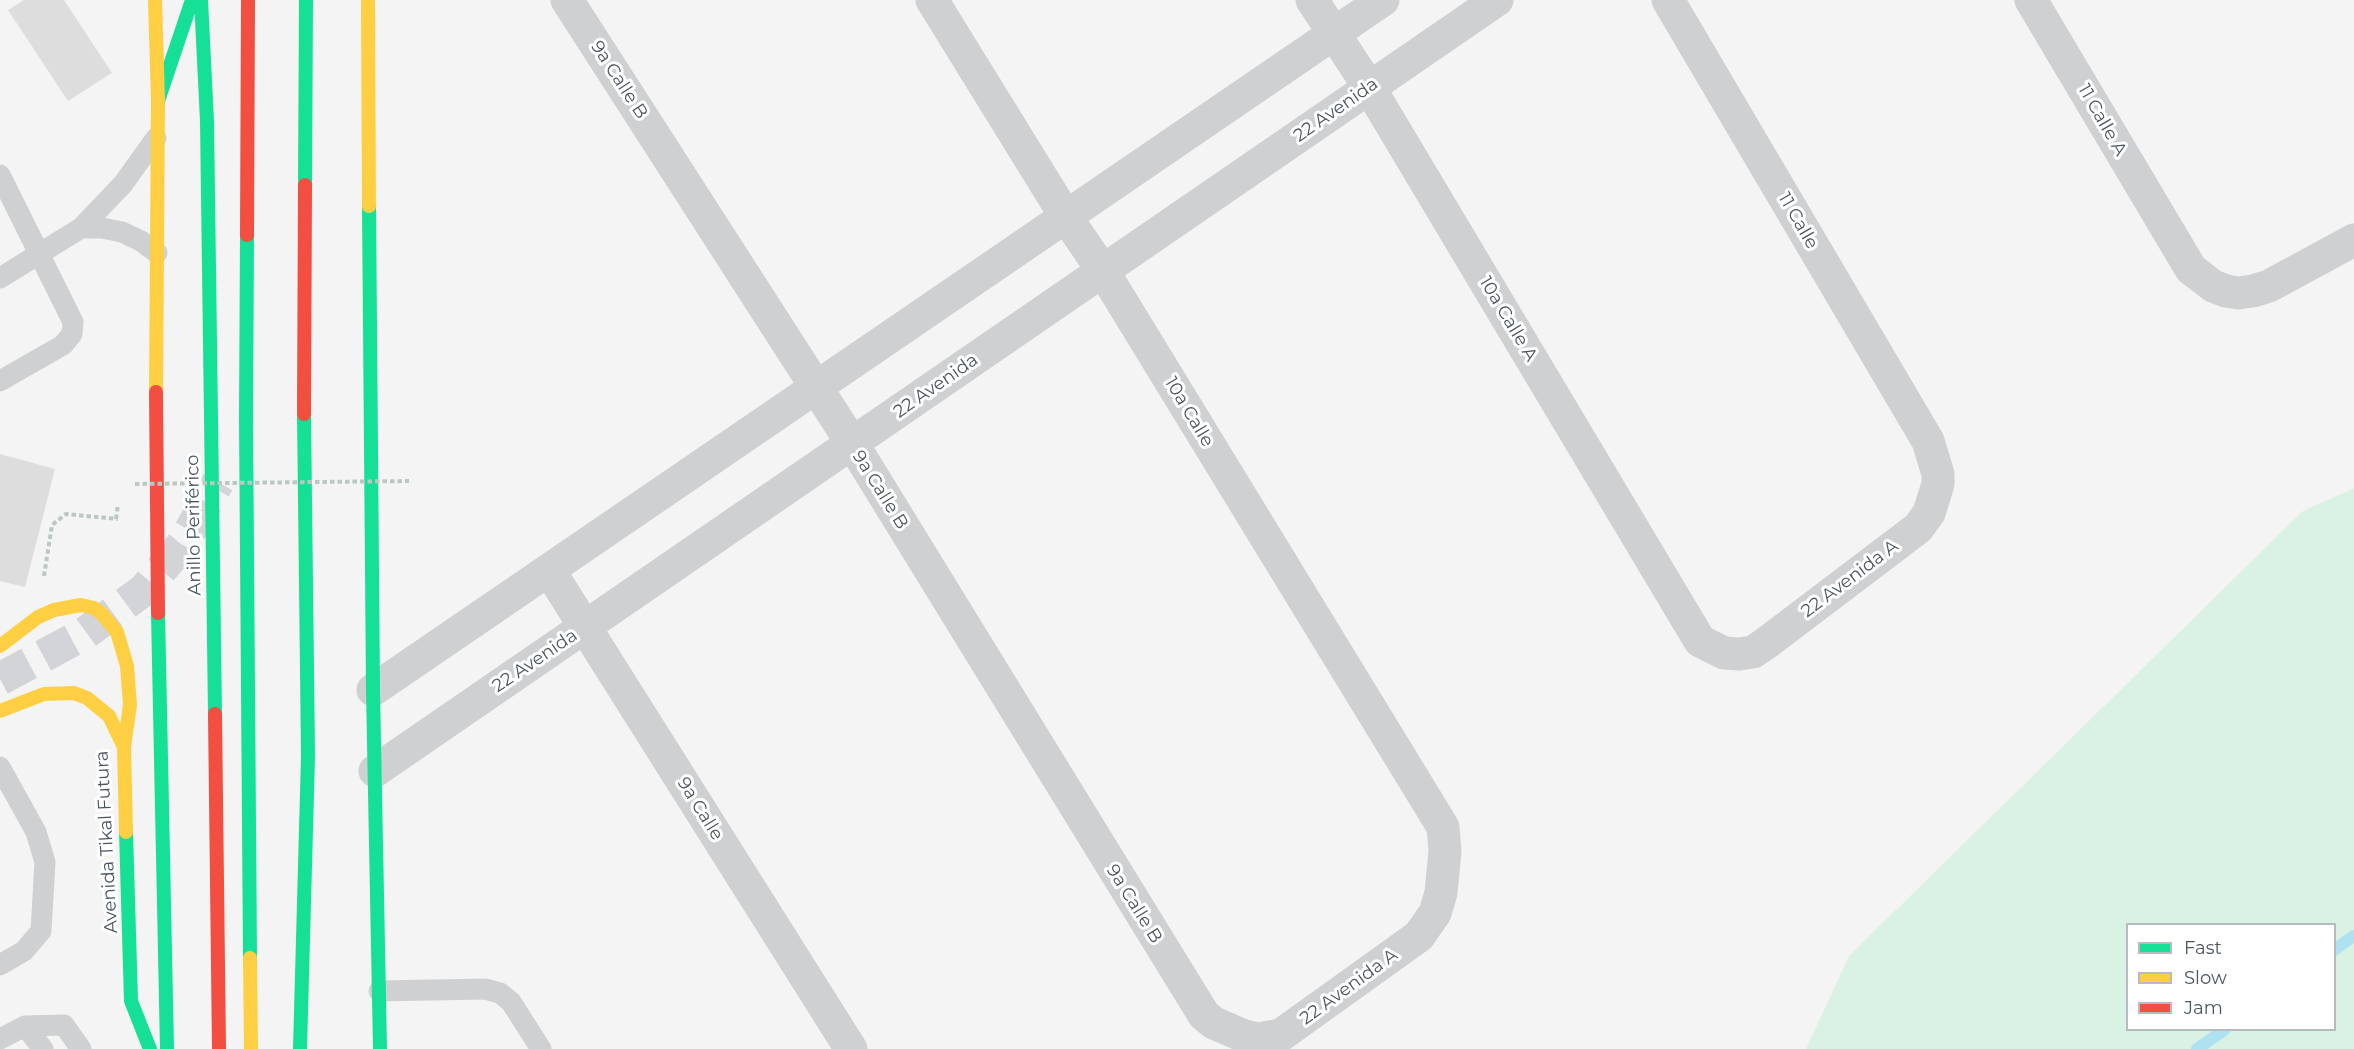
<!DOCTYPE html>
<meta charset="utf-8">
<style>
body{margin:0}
#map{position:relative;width:2354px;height:1049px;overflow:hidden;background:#f4f4f4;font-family:Montserrat,sans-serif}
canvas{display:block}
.legend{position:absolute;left:2126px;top:923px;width:210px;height:108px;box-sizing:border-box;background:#fff;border:2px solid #b7bbc0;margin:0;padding:8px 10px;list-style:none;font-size:18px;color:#4a5661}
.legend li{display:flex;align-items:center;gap:12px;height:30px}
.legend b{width:30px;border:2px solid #b7bbc0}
</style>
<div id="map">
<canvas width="2354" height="1049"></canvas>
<ul class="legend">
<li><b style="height:8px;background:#16e098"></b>Fast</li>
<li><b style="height:8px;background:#ffcf43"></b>Slow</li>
<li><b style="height:8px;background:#f24e42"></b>Jam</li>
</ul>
</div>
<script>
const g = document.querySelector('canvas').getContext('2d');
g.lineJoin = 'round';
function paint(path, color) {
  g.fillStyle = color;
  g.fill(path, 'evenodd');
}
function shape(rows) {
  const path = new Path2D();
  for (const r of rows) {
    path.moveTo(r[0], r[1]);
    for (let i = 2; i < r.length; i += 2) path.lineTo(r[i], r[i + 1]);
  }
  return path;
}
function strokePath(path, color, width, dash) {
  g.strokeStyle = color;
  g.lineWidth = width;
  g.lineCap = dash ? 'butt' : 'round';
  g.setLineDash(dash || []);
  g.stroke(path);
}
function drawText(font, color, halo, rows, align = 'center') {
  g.font = font + ' Montserrat,sans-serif';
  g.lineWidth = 6;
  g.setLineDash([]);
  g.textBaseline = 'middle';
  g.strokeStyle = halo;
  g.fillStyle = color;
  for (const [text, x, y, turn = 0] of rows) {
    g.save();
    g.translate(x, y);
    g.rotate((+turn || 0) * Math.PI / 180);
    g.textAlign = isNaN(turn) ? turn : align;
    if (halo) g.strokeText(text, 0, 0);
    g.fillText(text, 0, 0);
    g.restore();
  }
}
const green = shape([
 [2354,488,2354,1049,1806,1049,1849,956,2303,511],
 [2128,924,2334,924,2334,1030,2128,1030]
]);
const stream = shape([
 [2334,950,2354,936],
 [2197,1049,2224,1030]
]);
const building = shape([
 [24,0,64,0,112,73,68,101,8,10],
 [0,454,55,469,25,587,0,581]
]);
const highwayTunnel = shape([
 [0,679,84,634,144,590,182,545,218,482]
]);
const path = shape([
 [116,519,118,505],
 [44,576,52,525,66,514,118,519]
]);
const lane = shape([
 [0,175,73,322,72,334,63,345,0,381],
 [81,228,102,228,122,232,141,241,157,253],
 [0,278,81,228,123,184,156,138],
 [0,767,36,832,45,862,41,931,24,951,0,965],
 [379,991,485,989,500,993,511,1002,541,1049],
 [25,1026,43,1049],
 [0,1039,25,1026,64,1025,81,1049]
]);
const street = shape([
 [567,0,852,443,1204,1015,1214,1023,1244,1036,1258,1039,1281,1035,1419,936,1435,913,1441,893,1445,851,1443,827,1103,271,1066,217,932,0],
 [1312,0,1369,87,1700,641,1724,653,1739,654,1753,652,1765,644,1918,528,1929,513,1938,484,1938,474,1928,441,1668,0],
 [2031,0,2191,269,2213,286,2226,291,2238,293,2253,291,2269,286,2354,240],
 [549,570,851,1049],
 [373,690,1383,0],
 [375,771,1497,0]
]);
const fast = shape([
 [201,0,207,121,215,714],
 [158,101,192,0],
 [305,185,306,0],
 [369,206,373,690,380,1049],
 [247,235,246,419,250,958],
 [158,613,167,1049],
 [126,832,131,1001,150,1049],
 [300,1049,308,756,304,414]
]);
const slow = shape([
 [155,0,158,101,156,392],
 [368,0,369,206],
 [0,646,38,617,54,610,81,605,94,608,102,614,117,632,127,666,130,705,124,747],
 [0,711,44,694,74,693,87,698,109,716,124,747,126,832],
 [250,958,251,1049]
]);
const jam = shape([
 [247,235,248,0],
 [156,392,158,613],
 [304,414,305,185],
 [215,714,219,1049]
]);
const pathBridge = shape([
 [135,484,409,481]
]);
const streetNames = [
 ["9a Calle B",619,80,57],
 ["22 Avenida",1336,110,-35],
 ["11 Calle A",2102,120,60],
 ["11 Calle",1798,221,60],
 ["10a Calle A",1508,319,59],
 ["22 Avenida",936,386,-35],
 ["10a Calle",1189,412,59],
 ["9a Calle B",880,490,58],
 ["Anillo Periférico",194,525,-91],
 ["22 Avenida A",1850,579,-37],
 ["22 Avenida",535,661,-34],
 ["9a Calle",700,809,58],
 ["Avenida Tikal Futura",107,842,-93],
 ["9a Calle B",1134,904,58],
 ["22 Avenida A",1349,987,-36]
];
paint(green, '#d9f2e3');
strokePath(stream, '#aee2f0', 12);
paint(building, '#ddddde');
strokePath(highwayTunnel, '#d2d4d7', 33, [33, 16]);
strokePath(path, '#bcc7c4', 4, [4.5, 3]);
strokePath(lane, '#ced0d2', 21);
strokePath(street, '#ced0d2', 33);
strokePath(fast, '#16e098', 14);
strokePath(slow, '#ffcf43', 14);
strokePath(jam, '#f24e42', 14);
strokePath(pathBridge, '#bcc7c4', 4, [4.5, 3]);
drawText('18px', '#4a5661', '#fff', streetNames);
</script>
